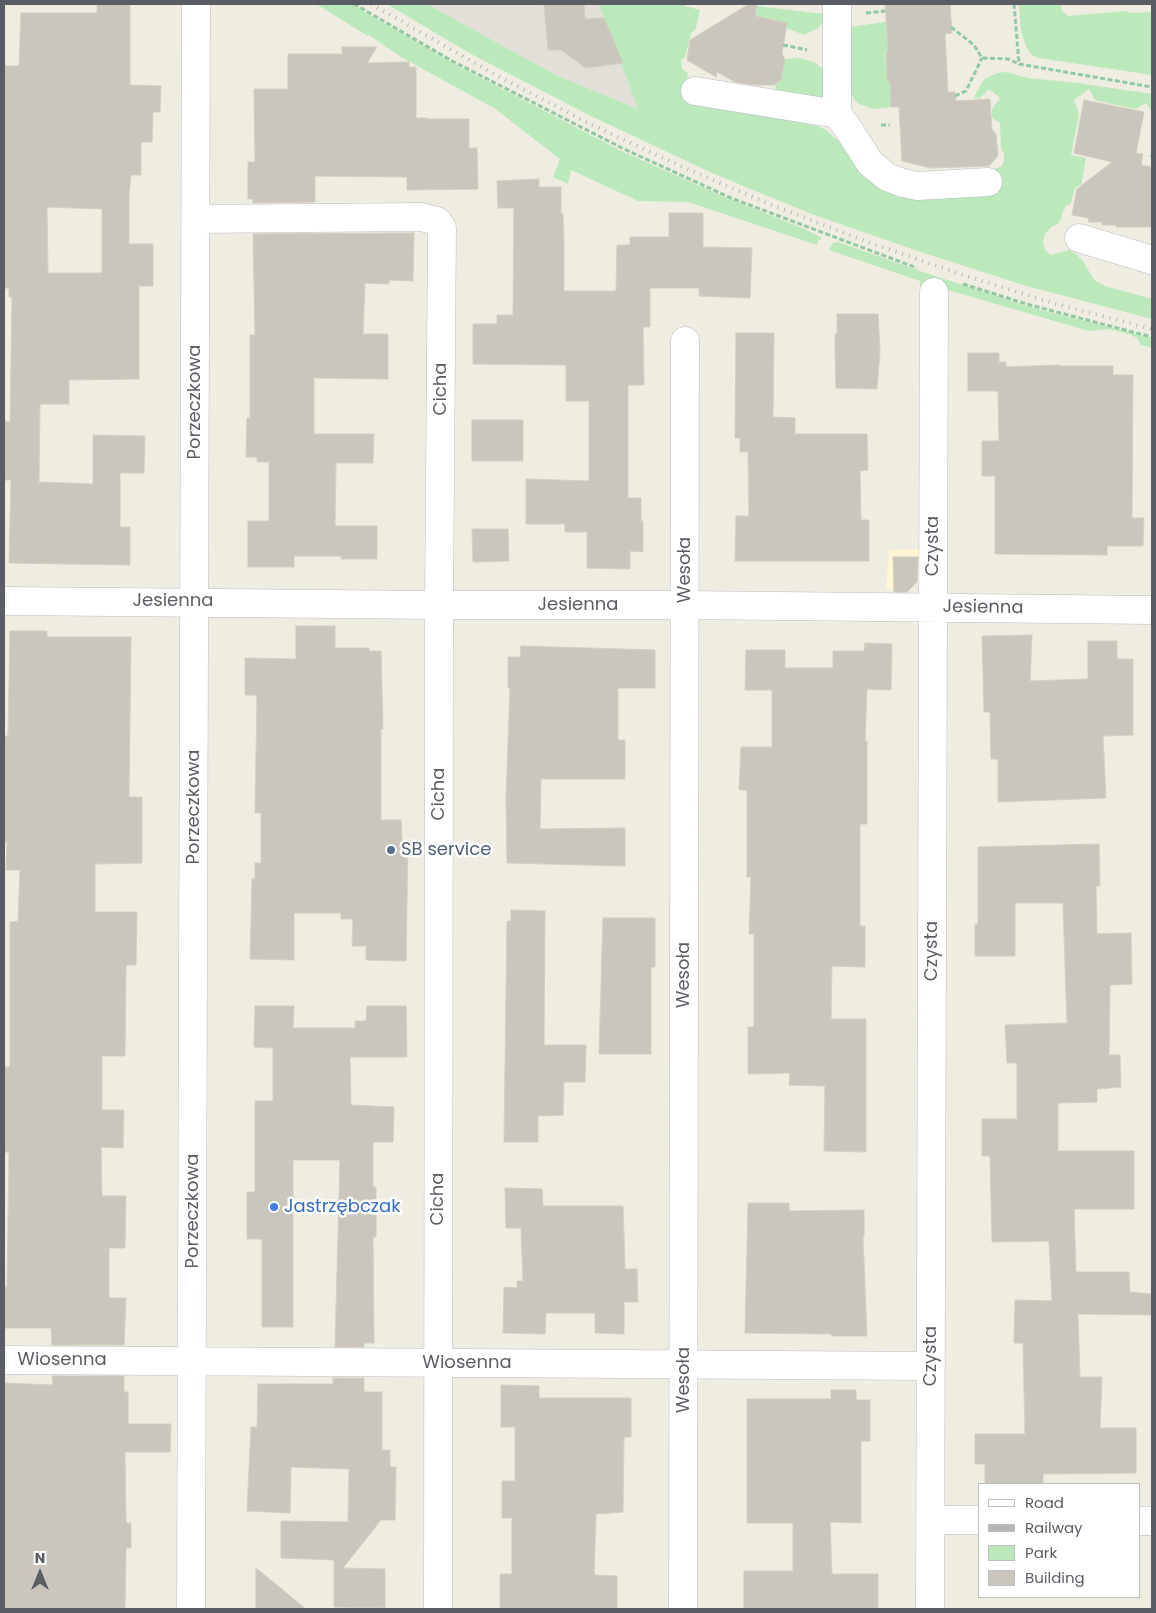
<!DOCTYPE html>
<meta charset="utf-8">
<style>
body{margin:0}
#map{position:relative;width:1156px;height:1613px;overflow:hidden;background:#efece1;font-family:Poppins,sans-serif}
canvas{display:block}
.frame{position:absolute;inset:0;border:5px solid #5a5e64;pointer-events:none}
.legend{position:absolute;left:978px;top:1483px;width:162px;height:115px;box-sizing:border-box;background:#fff;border:1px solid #bdbfc1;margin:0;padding:6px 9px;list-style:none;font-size:15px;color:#5a5e64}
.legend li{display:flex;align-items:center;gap:10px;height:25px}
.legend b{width:25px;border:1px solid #bdbfc1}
.north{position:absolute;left:15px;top:1548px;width:50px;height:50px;-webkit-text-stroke:4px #fff;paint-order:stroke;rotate:0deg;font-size:14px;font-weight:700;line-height:20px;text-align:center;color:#5a5e64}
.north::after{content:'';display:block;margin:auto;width:18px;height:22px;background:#5a5e64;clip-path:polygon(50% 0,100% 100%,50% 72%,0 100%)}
</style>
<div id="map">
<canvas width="1156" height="1613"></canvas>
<div class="frame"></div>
<ul class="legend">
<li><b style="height:6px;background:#fff"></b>Road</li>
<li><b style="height:6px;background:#b5b6b7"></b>Railway</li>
<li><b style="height:14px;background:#bbe9bc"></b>Park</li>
<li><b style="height:14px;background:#cac6be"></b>Building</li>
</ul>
<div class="north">N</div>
</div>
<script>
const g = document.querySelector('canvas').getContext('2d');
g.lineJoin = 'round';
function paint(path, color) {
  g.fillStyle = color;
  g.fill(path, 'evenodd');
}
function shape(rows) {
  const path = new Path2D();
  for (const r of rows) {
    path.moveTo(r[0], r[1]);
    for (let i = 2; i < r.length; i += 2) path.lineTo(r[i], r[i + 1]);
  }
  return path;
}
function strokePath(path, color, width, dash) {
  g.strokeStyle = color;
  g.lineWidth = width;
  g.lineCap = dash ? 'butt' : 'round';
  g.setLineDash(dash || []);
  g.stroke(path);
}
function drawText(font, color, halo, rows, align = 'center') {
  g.font = font + ' Poppins,sans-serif';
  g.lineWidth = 5;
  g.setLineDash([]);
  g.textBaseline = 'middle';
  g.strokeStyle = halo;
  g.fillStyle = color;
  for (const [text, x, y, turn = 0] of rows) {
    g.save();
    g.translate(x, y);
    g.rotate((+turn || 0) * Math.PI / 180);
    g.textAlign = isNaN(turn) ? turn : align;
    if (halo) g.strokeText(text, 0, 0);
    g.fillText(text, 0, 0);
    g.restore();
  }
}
const commercial = shape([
 [919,549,919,581,910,589,886,589,889,550]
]);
const industrial = shape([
 [427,4,600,4,650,114,556,75]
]);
const green = shape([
 [316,4,351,4,453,63,619,150,718,194,807,230,822,238,818,241,817,245,688,202,638,201,571,170,568,184,553,177,560,159,494,108,401,57,369,35,368,36],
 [387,4,427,4,556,75,638,109,599,4,685,4,685,6,700,10,695,30,691,33,685,57,681,60,682,69,688,73,683,99,817,126,826,130,842,144,882,189,994,193,993,169,1001,167,1004,161,1004,153,1001,149,1000,123,992,118,992,109,1000,98,989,89,980,98,974,98,982,82,985,79,997,73,1006,72,1028,78,1078,83,1152,94,1152,111,1146,103,1135,109,1095,100,1089,89,1074,100,1079,114,1071,155,1086,158,1081,185,1075,188,1071,203,1066,206,1062,213,1061,219,1058,224,1051,227,1045,234,1043,241,1045,250,1051,255,1069,250,1076,254,1083,261,1094,280,1105,286,1152,299,1152,319,1023,285,915,250,814,215,712,173,591,116,469,53],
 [1019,4,1061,4,1062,11,1068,16,1125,11,1131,13,1152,12,1152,75,1039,58,1032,55,1027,48,1021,32],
 [757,6,824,14,823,22,818,28,804,35,786,28,782,22,755,16],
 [886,22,888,49,885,55,887,78,890,83,891,107,873,109,857,103,852,96,847,85,848,27],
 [799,58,814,62,825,70,827,93,822,101,777,95,775,84,781,80,785,59],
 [838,242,923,272,1033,308,1152,338,1152,348,1141,345,1137,338,1129,334,1108,329,1089,331,948,290,948,299,945,293,922,286,920,288,920,281,829,250,833,243]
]);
const building = shape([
 [97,4,130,4,130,85,161,86,160,112,153,112,152,142,141,142,141,175,131,175,129,194,129,244,153,244,153,286,139,286,139,379,69,380,69,404,40,404,39,482,93,484,93,435,145,436,144,473,120,473,120,527,130,527,130,565,9,563,11,480,4,480,4,421,10,422,12,297,9,297,9,288,4,288,4,66,19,66,21,13,97,13,97,4],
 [47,207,102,209,102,273,48,273,47,207],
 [544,4,584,4,585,19,604,18,623,63,586,68,561,50,548,50,544,4],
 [749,4,757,4,755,16,787,23,782,54,785,59,781,80,774,85,754,85,735,82,717,72,716,77,687,60,690,40,749,4],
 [885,4,950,4,952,33,945,34,948,92,955,92,956,101,990,99,992,130,996,134,998,156,989,166,931,168,902,161,899,107,891,107,890,83,887,79,886,55,888,49,885,4],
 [342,47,377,47,367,63,409,62,409,67,416,67,416,118,427,118,427,119,469,119,469,148,477,148,478,189,407,190,407,177,315,176,315,202,253,203,253,199,248,199,248,162,255,162,254,89,288,89,288,54,342,54,342,47],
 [1084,100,1144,112,1136,153,1143,154,1141,165,1152,167,1152,227,1116,227,1116,225,1102,225,1102,222,1088,222,1089,218,1072,215,1077,189,1112,162,1074,153,1084,100],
 [539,179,539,187,561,187,561,214,563,214,564,246,564,291,616,291,617,245,630,245,630,237,669,237,669,213,703,213,703,247,752,248,750,298,699,296,699,288,650,288,650,327,643,327,644,385,628,385,628,498,641,498,641,521,643,521,643,552,630,551,630,569,587,568,587,532,565,532,565,524,526,524,526,479,589,481,589,401,566,401,566,365,473,364,473,324,497,324,497,315,513,315,514,208,498,208,497,181,539,179],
 [414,233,413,281,389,280,389,284,365,283,363,334,388,334,388,379,314,378,314,434,374,434,373,463,336,463,335,526,377,526,377,559,341,559,341,556,294,556,294,567,248,567,248,521,269,521,269,462,257,462,257,457,246,457,247,418,250,418,250,335,255,335,253,234,414,233],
 [837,314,878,314,880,351,877,389,836,388,835,351,835,334,837,334,837,314],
 [736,333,774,333,773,417,795,418,795,434,867,434,868,470,860,471,861,520,869,520,869,561,735,561,736,516,749,516,748,452,740,452,740,438,735,438,736,333],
 [968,353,999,353,999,362,1006,362,1006,367,1060,365,1060,366,1113,366,1113,375,1133,375,1132,518,1144,518,1143,546,1107,546,1107,555,995,554,995,476,982,476,982,441,999,441,998,391,968,391,968,353],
 [472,420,523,420,523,461,472,461,472,420],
 [472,529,508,529,509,561,473,562,472,529],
 [893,557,918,557,917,582,907,592,894,592,893,557],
 [296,626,335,626,335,648,369,648,369,651,381,651,383,729,381,729,381,820,401,820,402,841,408,841,406,961,366,960,366,946,352,946,353,919,341,919,341,913,294,913,294,960,250,959,252,879,255,879,255,863,261,863,261,813,255,813,257,697,255,695,245,695,245,658,296,659,296,626],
 [10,631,47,631,47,637,131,637,129,797,142,797,142,863,95,864,95,912,137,912,136,965,126,965,125,1056,102,1056,102,1110,124,1110,123,1148,101,1147,102,1196,126,1196,125,1248,109,1248,109,1298,126,1298,124,1345,52,1345,51,1328,4,1328,4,1287,7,1287,9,1152,4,1152,4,1067,10,1067,10,922,18,921,20,870,6,870,7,842,4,842,4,736,8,736,10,631],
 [1032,635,1030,681,1088,679,1088,641,1117,641,1117,659,1133,659,1133,735,1103,736,1106,798,998,802,998,759,991,759,990,712,984,712,982,636,1032,635],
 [865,643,892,644,891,690,867,689,865,741,867,741,867,824,860,824,860,926,865,926,865,967,832,966,831,1019,866,1019,866,1152,824,1151,825,1086,789,1085,790,1073,748,1074,748,1027,754,1027,754,934,749,934,751,877,747,877,747,790,739,790,741,747,772,747,772,690,745,690,746,650,785,650,785,668,833,668,833,651,864,651,865,643],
 [521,646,655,650,655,688,618,688,618,740,625,740,625,779,541,779,540,829,625,828,625,866,507,863,506,797,510,688,508,688,508,657,520,657,521,646],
 [1099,844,1100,886,1096,886,1097,934,1131,933,1132,984,1110,985,1109,1055,1120,1055,1121,1087,1097,1089,1097,1102,1058,1103,1058,1151,1134,1151,1134,1209,1074,1209,1076,1272,1129,1272,1130,1292,1152,1294,1152,1315,1078,1314,1080,1377,1102,1377,1100,1428,1136,1428,1136,1473,1043,1474,1043,1484,985,1484,985,1464,975,1464,975,1434,1025,1434,1023,1343,1014,1343,1015,1300,1052,1301,1049,1241,992,1242,990,1156,982,1156,982,1119,1017,1119,1017,1063,1007,1063,1005,1025,1067,1023,1063,903,1015,903,1015,956,975,956,975,924,978,924,978,847,1099,844],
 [511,910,545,911,544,1045,586,1045,585,1082,564,1082,563,1115,538,1116,538,1142,504,1142,507,921,511,921,511,910],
 [603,918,655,918,655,967,651,967,651,1054,599,1054,603,918],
 [255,1006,294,1006,293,1028,355,1028,355,1021,366,1021,367,1006,406,1006,407,1057,350,1057,351,1105,394,1107,393,1142,373,1142,373,1187,376,1187,376,1237,373,1237,374,1343,364,1343,364,1347,335,1347,340,1160,293,1160,293,1327,262,1327,262,1239,247,1239,247,1192,255,1192,255,1101,273,1101,273,1048,254,1047,255,1006],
 [505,1188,542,1189,543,1206,623,1206,625,1269,637,1269,638,1302,624,1302,624,1334,595,1333,595,1313,546,1313,545,1334,503,1333,504,1287,517,1288,517,1281,523,1281,521,1228,506,1228,505,1188],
 [748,1203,789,1203,789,1211,864,1210,864,1237,863,1237,867,1336,832,1336,831,1334,745,1333,748,1203],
 [52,1376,124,1376,124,1392,128,1392,128,1424,171,1424,170,1452,125,1452,126,1523,131,1523,131,1548,126,1548,125,1609,4,1609,4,1383,53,1385,52,1376],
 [333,1378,364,1378,364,1392,382,1392,382,1450,390,1450,390,1467,396,1467,395,1520,381,1520,343,1568,385,1569,385,1608,334,1607,334,1560,281,1558,281,1521,348,1522,349,1469,291,1467,290,1513,247,1511,251,1427,257,1427,258,1384,333,1384,333,1378],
 [501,1385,539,1386,539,1398,631,1398,631,1437,624,1437,623,1512,596,1514,594,1575,617,1576,617,1609,500,1609,500,1574,512,1574,512,1518,502,1518,502,1481,515,1481,515,1427,501,1427,501,1385],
 [831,1390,856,1390,856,1400,870,1400,870,1441,861,1441,861,1523,830,1522,832,1574,878,1574,878,1609,744,1609,744,1571,793,1571,793,1523,747,1523,747,1399,831,1399,831,1390],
 [256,1568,306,1609,256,1609,256,1568]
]);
const path = shape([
 [354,4,454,62,622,148,731,198,917,268],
 [1014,4,1019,64,1152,87],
 [866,13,885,11],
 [951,27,974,45,982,58,1008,59,1019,64],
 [783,45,807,50],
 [955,96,966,91,982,58],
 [881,125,890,125],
 [1151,157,1152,155],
 [963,284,1030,305,1152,337]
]);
const minor = shape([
 [837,4,837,114,847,127,870,163,887,177,903,183,918,186,988,182],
 [695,91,837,114],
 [196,219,421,217,437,221,442,228,439,605,438,1609],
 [1079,238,1152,260],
 [4,601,439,605,685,605,1152,610],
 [4,1360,931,1366],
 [930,1520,980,1520],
 [1140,1521,1152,1521],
 [191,1609,196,4],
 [683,1609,685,341],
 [930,1609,934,292]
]);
const rail = shape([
 [371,4,496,75,592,125,687,169,772,205,868,242,963,275,1056,304,1152,329]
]);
const markers = [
 [391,850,5,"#5c6f8a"],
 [274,1207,5,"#3f7fe0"]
];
const streetNames = [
 ["Cicha",441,389,-90],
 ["Porzeczkowa",195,402,-90],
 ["Czysta",933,546,-90],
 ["Wesoła",685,570,-90],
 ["Jesienna",173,601],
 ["Jesienna",578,605],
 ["Jesienna",983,608,1],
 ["Cicha",439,794,-90],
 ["Porzeczkowa",194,807,-90],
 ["Czysta",932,951,-90],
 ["Wesoła",684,975,-90],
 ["Cicha",438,1199,-90],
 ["Porzeczkowa",193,1211,-90],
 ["Czysta",931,1356,-90],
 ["Wiosenna",62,1360],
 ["Wiosenna",467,1363],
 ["Wesoła",684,1380,-90]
];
const serviceNames = [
 ["SB service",401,850]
];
const shopNames = [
 ["Jastrzębczak",284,1207]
];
paint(commercial, '#fff6d6');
paint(industrial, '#e2dfd9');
paint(green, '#bbe9bc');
paint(building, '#cac6be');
strokePath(building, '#d4cebf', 1);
strokePath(minor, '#b9bcc2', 29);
strokePath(path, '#91c9a2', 3, [5, 2.5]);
strokePath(minor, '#fff', 28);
strokePath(rail, '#b5b6b7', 4, [1, 6]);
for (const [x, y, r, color] of markers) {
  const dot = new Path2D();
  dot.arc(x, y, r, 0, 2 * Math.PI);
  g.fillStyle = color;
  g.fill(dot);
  strokePath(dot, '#fff', 2);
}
drawText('18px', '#5a5e64', '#fff', streetNames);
drawText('18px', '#4e5e75', '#fff', serviceNames, 'left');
drawText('18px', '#366cbe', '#fff', shopNames, 'left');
</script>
